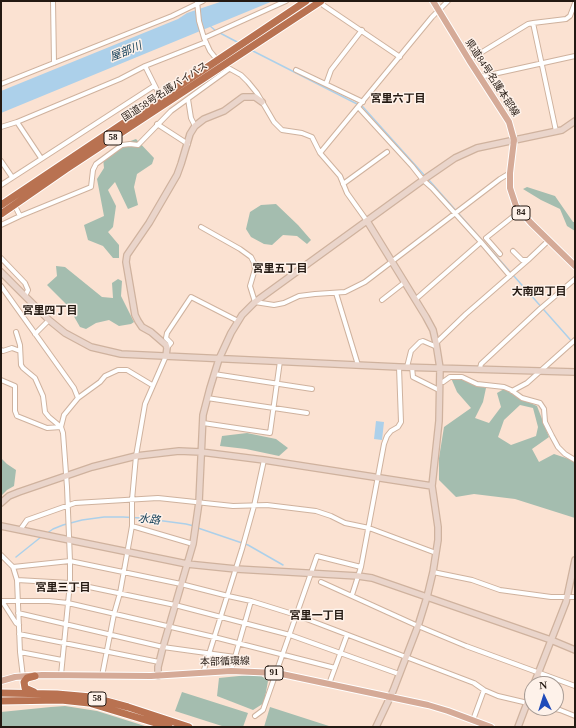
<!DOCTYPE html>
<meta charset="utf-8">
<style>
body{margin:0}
#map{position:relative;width:576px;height:728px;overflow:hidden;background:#fbe2d2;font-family:"Times New Roman",serif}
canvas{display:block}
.frame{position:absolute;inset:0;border:2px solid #241912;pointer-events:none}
.north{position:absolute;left:524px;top:676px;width:40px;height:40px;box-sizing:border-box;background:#fef2ea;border:1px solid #a79b94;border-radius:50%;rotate:356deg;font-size:11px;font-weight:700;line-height:16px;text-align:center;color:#241912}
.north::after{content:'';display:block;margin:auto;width:14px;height:18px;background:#204bb9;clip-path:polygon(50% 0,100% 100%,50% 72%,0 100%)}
</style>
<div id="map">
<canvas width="576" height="728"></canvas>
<div class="frame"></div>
<div class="north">N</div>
</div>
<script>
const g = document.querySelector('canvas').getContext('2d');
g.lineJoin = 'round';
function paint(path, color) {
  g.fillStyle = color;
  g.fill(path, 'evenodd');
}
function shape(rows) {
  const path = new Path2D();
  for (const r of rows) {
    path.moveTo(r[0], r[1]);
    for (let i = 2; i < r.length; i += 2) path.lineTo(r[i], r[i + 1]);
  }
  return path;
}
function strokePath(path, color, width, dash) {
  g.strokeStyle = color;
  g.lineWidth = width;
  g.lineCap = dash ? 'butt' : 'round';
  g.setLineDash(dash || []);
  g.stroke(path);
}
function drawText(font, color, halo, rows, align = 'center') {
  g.font = font + ' "Times New Roman","Noto Sans JP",serif';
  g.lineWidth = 3;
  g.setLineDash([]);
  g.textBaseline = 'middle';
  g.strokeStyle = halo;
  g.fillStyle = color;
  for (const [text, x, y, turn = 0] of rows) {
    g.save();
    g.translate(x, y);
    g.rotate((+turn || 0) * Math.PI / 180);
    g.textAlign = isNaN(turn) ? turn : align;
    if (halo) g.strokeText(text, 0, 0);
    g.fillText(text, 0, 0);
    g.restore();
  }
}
const green = shape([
 [136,139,154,158,152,164,137,174,134,187,138,205,128,209,115,182,108,190,116,206,113,227,108,232,119,245,119,258,113,258,103,246,88,240,84,225,104,216,97,179,104,168,103,158,117,146],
 [527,187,555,196,573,222,575,222,575,231,567,226,560,209,541,200,523,189],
 [276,204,298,225,311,240,307,244,297,236,283,235,272,245,264,244,251,237,246,229,250,212,261,205],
 [56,266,65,267,102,297,113,298,112,283,118,279,122,281,121,296,134,322,131,324,119,326,109,320,96,323,86,329,80,327,68,306,47,285,57,276],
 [458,377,486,388,483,402,475,418,489,423,501,407,497,393,504,389,519,398,537,406,549,437,532,449,539,462,554,454,575,461,575,518,515,499,474,494,456,497,439,480,439,458,444,427,471,408,457,392,451,378],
 [520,405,533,408,538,427,536,436,511,445,498,437,504,420],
 [247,433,276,439,288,448,279,456,246,449,220,446,222,436],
 [1,458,7,464,16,470,14,486,7,490,1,496],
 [259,674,268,681,264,703,253,710,217,696,219,678],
 [182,692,248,713,243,727,225,727,175,711],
 [65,706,97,711,148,727,1,727,1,712,51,707],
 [270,707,332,727,264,727]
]);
const water = shape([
 [223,1,273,1,1,113,1,91,178,19,187,13],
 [376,421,384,422,382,440,374,439]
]);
const stream = shape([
 [210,26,216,31],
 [220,33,239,43],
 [251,50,363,107,425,176],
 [428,179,575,345],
 [198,528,248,545,283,565],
 [46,534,53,529,63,525,82,520,104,517,123,517,141,518,186,524,194,526],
 [16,557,41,537]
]);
const street = shape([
 [53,1,54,63],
 [197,1,199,21,204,38,210,51,218,61],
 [321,1,323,5,400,57],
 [533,23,556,131],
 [204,38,286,1],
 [469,60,528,24,533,23,566,19,570,16,575,3],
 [223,65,241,75,248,82,257,93,274,122,282,130,302,133,312,137,320,153,340,176,347,193,367,221],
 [145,66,161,98],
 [296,70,363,102],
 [480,77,575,56],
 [1,84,172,16,203,1],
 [326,84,331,70,362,30],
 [188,99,191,118,195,126],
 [358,107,412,166,423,180,432,188,481,242],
 [17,122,41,158],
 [157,124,188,144],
 [1,127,17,122,120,79,145,66,206,42],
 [320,153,432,17,448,1],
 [1,161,12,177],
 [343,184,387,152],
 [1,185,154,86],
 [14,204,20,216],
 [1,225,20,216,91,187,93,170,96,164,122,145,130,144,138,145,171,111,229,69],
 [201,227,240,249,251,257,254,263,255,269,250,286,255,302,274,305,284,303,299,296,315,294,345,292,365,282,500,179,510,173],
 [513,251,522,260,528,260,548,241],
 [500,254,486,238,520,211],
 [1,258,25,283,28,290,25,296],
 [1,286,74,388,78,398,64,415,61,427,63,433,67,487,70,561,70,583,61,675],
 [336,293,358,365],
 [416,299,481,242,510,276],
 [382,300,405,282],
 [16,332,20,345,21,365,23,368,35,378,43,396,45,412,49,417,61,427],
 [35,334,49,320],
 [436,343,466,314,528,260],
 [167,348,171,343,166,338,167,333,191,297,238,321],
 [1,350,3,351,12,348,20,351],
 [407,367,411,351,420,342,423,341,437,347],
 [412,367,413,377,439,390],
 [480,368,481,364,540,309,575,279],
 [214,374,312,389],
 [1,380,15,386,15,411,17,416,47,428,61,427],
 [440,382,443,382,450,377,462,377,477,384,504,387,511,390,522,398,540,403,544,409,545,422,552,436,558,447,565,454,575,460],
 [512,391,527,383,575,340],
 [78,398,100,382,105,376,118,370,127,370,152,385],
 [207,398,307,413],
 [203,423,270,433,280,361],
 [132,526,193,544],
 [20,530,27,520,75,503,158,498,233,506,267,505,316,511,331,516,345,523,369,528,436,553],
 [1,555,13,567,17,580,20,652,23,677],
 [13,567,70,561,181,584,228,596,251,601,296,615,474,683,484,690,498,696,532,704],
 [433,572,472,580,500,590,551,597,575,597],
 [17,580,70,583,175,605,290,635,399,674],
 [321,582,418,626,466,646,575,686],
 [352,595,361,567,384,444,387,436,391,431,398,427,401,422,399,367],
 [18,613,163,647,235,657],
 [19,625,16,623,2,601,49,601,68,603,214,637,335,668],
 [19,634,159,662],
 [20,652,62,660],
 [231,671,251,601],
 [203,673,242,549,254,506,264,460],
 [102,676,114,614,120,593,132,526,132,500,136,456,145,404,166,356],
 [329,684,347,635],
 [552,708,560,710,575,716],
 [255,716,263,710,317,556,361,567],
 [473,720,484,690]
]);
const secondary = shape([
 [367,221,426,317,433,330,436,343,440,368,439,421,432,486,438,527,438,540,433,572,427,597,418,626,393,691,376,727],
 [1,272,49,320,65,333,91,347,121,354,399,367,575,372],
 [166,356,167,348,166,345,151,332,142,327,138,321,135,315,126,262,127,255,149,223,177,175,181,164,190,134,195,126,204,119,224,111,243,97,255,97,262,102],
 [1,503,9,496,19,492,92,467,136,456,179,451,201,452,264,460,432,486],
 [1,526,187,564,236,569,358,576,372,578,551,640,575,650],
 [158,676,158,667,163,647,193,544,199,502,203,415,210,388,219,359,231,333,242,315,255,302,423,180,455,158,477,148,562,130,575,121],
 [534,684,566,602,575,560],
 [518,727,532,690]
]);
const primary = shape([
 [433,1,469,60,509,122,514,140,510,173,510,188,516,206,531,223,575,266],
 [1,681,15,677,42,675,151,676,231,671,277,673,428,705,448,711,491,727]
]);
const highway = shape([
 [1,205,306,1],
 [1,214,66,169,321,1],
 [34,692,25,688,24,682,27,678,35,676],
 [1,693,57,694,91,697,128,707,189,727],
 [1,701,61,700,89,703,169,727]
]);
const shields = [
 [113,138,18],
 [521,213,18],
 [274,673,18],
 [97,699,18]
];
const shieldNames = [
 ["58",113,138],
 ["84",521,213],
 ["91",274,673],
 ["58",97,699]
];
const streetNames = [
 ["県道84号名護本部線",492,78,57],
 ["国道58号名護バイパス",165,92,-33],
 ["本部循環線",225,662,-1]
];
const waterNames = [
 ["屋部川",126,52,-22],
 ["水路",149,520,7]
];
const neighbourhoodNames = [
 ["宮里六丁目",398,99],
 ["宮里五丁目",280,269],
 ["大南四丁目",539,292],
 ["宮里四丁目",50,311],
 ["宮里三丁目",63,588],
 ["宮里一丁目",317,616]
];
paint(green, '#a4bdaf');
paint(water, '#acd0ea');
strokePath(stream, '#acd0ea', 1.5);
strokePath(street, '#cfb29e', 6);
strokePath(secondary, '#cfb29e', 8);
strokePath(primary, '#fff', 8);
strokePath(highway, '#fff', 9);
strokePath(street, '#fff', 4);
strokePath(secondary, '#ead5cb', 5.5);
strokePath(primary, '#d5aa97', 6);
strokePath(highway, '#b97251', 7);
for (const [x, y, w] of shields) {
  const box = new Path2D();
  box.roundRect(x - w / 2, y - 7, w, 14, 3);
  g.fillStyle = '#fef2ea';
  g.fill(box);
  strokePath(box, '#241912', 1);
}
drawText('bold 9px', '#241912', null, shieldNames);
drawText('10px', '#241912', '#fef2ea', streetNames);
drawText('italic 11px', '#15415b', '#fef2ea', waterNames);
drawText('bold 11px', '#241912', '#fef2ea', neighbourhoodNames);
</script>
